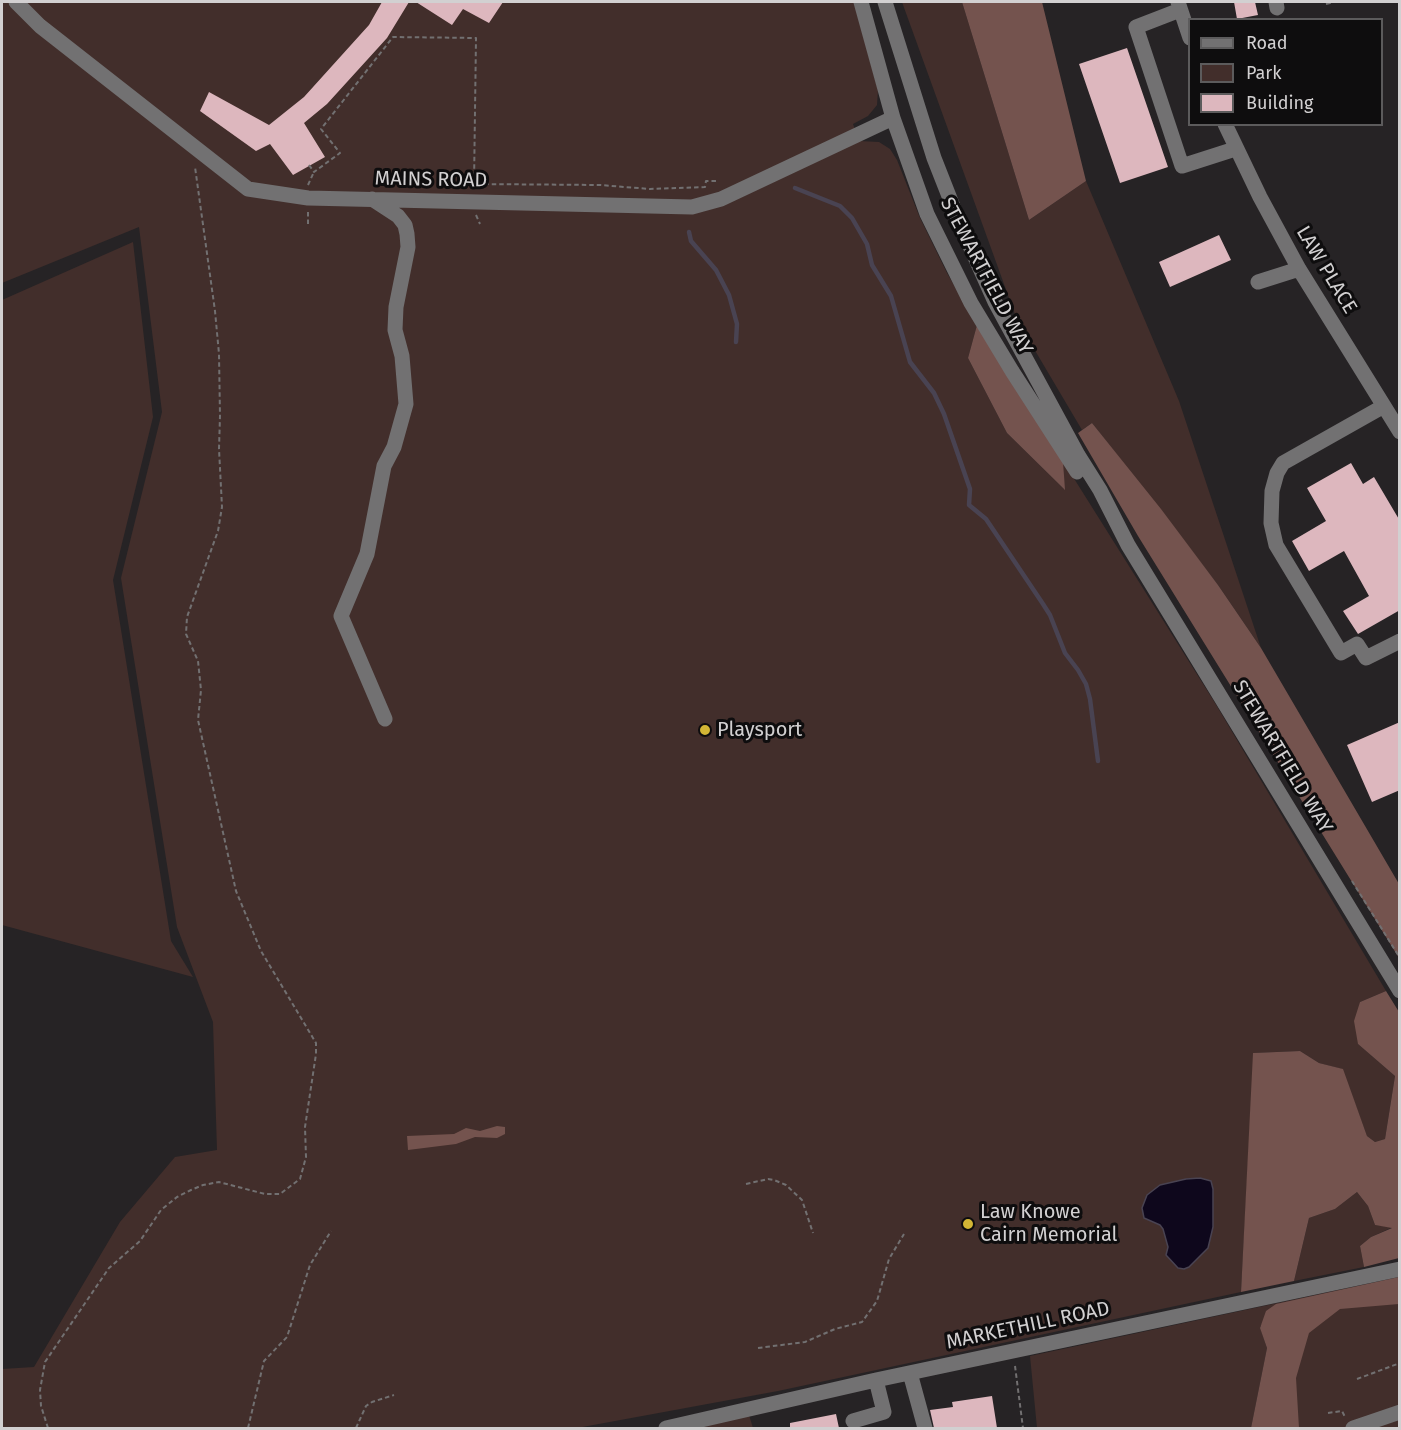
<!DOCTYPE html>
<style>
body{margin:0}
#map{position:relative;width:1401px;height:1430px;overflow:hidden;background:#262325;font-family:"Fira Sans",sans-serif}
canvas{display:block}
.frame{position:absolute;inset:0;border:3px solid #d2d0d1;pointer-events:none}
.legend{position:absolute;left:1188px;top:18px;width:195px;height:108px;box-sizing:border-box;background:#0e0d0e;border:2px solid #5c5b5c;margin:0;padding:8px 10px;list-style:none;font-size:18px;color:#d2d0d1}
.legend li{display:flex;align-items:center;gap:12px;height:30px}
.legend b{width:30px;border:2px solid #5c5b5c}
</style>
<div id="map">
<canvas width="1401" height="1430"></canvas>
<div class="frame"></div>
<ul class="legend">
<li><b style="height:8px;background:#727172"></b>Road</li>
<li><b style="height:16px;background:#422e2b"></b>Park</li>
<li><b style="height:16px;background:#ddb7be"></b>Building</li>
</ul>
</div>
<script>
const g = document.querySelector('canvas').getContext('2d');
g.lineJoin = 'round';
function paint(path, color) {
  g.fillStyle = color;
  g.fill(path, 'evenodd');
}
function shape(rows) {
  const path = new Path2D();
  for (const r of rows) {
    path.moveTo(r[0], r[1]);
    for (let i = 2; i < r.length; i += 2) path.lineTo(r[i], r[i + 1]);
  }
  return path;
}
function strokePath(path, color, width, dash) {
  g.strokeStyle = color;
  g.lineWidth = width;
  g.lineCap = dash ? 'butt' : 'round';
  g.setLineDash(dash || []);
  g.stroke(path);
}
function drawText(font, color, halo, rows, align = 'center') {
  g.font = font + ' "Fira Sans",sans-serif';
  g.lineWidth = 6;
  g.setLineDash([]);
  g.textBaseline = 'middle';
  g.strokeStyle = halo;
  g.fillStyle = color;
  for (const [text, x, y, turn = 0] of rows) {
    g.save();
    g.translate(x, y);
    g.rotate((+turn || 0) * Math.PI / 180);
    g.textAlign = isNaN(turn) ? turn : align;
    if (halo) g.strokeText(text, 0, 0);
    g.fillText(text, 0, 0);
    g.restore();
  }
}
const green = shape([
 [2,2,854,2,878,90,877,105,868,116,853,124,859,141,879,142,890,149,897,160,920,218,947,273,977,325,968,358,1007,433,1064,489,1063,461,1215,703,1386,991,1360,1002,1358,1044,1395,1076,1385,1139,1375,1142,1367,1136,1342,1069,1319,1063,1300,1051,1254,1053,1241,1292,778,1391,577,1428,2,1428,2,1369,34,1367,120,1222,175,1157,217,1150,213,1022,177,927,121,578,162,412,139,227,2,283],
 [902,2,962,2,1029,220,1086,181,1179,401,1261,648,1218,585,1092,423,1082,430,1017,320],
 [133,242,153,417,113,580,171,941,193,977,2,925,2,300],
 [1357,1192,1368,1206,1375,1225,1393,1227,1371,1237,1360,1246,1364,1267,1294,1281,1309,1218,1335,1209],
 [1399,1277,1399,1428,1259,1428,1276,1305,1260,1327,1267,1348,1251,1428,1037,1428,1030,1356],
 [749,1415,753,1428,692,1428]
]);
const forest = shape([
 [962,2,1042,2,1086,181,1029,220],
 [977,325,1063,461,1065,490,1007,433,968,358],
 [1092,423,1161,509,1218,585,1261,648,1399,884,1399,958,1138,536,1078,433],
 [1386,991,1399,1012,1399,1258,1364,1267,1360,1246,1371,1237,1392,1228,1375,1225,1368,1206,1357,1192,1335,1209,1309,1218,1294,1281,1241,1292,1253,1053,1300,1051,1319,1063,1343,1069,1367,1136,1375,1142,1385,1139,1395,1076,1358,1044,1354,1021,1360,1002],
 [497,1126,505,1127,505,1134,497,1138,475,1137,456,1144,408,1150,407,1136,454,1134,466,1128,480,1131],
 [1399,1277,1399,1304,1340,1309,1309,1333,1296,1378,1299,1428,1251,1428,1267,1348,1260,1328,1266,1311,1276,1304]
]);
const water = shape([
 [1200,1178,1211,1181,1213,1189,1213,1227,1208,1248,1189,1267,1184,1269,1178,1268,1166,1255,1168,1247,1163,1229,1160,1225,1144,1218,1142,1208,1147,1195,1160,1185,1186,1179,1200,1178]
]);
const stream = shape([
 [795,188,840,206,852,218,867,244,872,265,891,296,910,362,934,393,944,414,970,489,969,505,986,519,1043,604,1050,615,1065,653,1078,670,1086,684,1090,699,1098,761],
 [689,232,691,241,716,270,729,295,737,324,736,342]
]);
const building = shape([
 [382,2,409,2,387,38,327,104,304,123,325,157,293,175,270,144,256,151,200,111,209,92,269,125,304,97,369,25],
 [416,2,503,2,489,23,463,9,452,25],
 [1234,2,1255,2,1258,15,1237,19],
 [1127,48,1168,167,1120,183,1079,64],
 [1219,235,1231,260,1170,287,1159,262],
 [1351,463,1363,484,1374,477,1400,521,1400,610,1358,634,1343,611,1369,596,1344,551,1309,571,1292,541,1326,521,1307,488],
 [1400,722,1400,790,1372,802,1347,745],
 [992,1396,997,1428,934,1428,930,1410,953,1407,952,1402],
 [836,1414,839,1428,790,1428,790,1423]
]);
const path = shape([
 [1326,4,1330,3,1330,2],
 [309,165,314,172,340,153,321,129,393,37,476,38,474,184,600,185,650,189,705,187,706,181,718,181],
 [308,185,313,174],
 [476,215,480,224],
 [308,224,308,211],
 [1352,881,1400,958],
 [746,1184,768,1179,774,1180,786,1185,802,1200,813,1233],
 [758,1348,805,1342,835,1329,862,1322,877,1301,889,1259,904,1234],
 [1015,1366,1023,1428],
 [1357,1379,1400,1363],
 [1328,1413,1342,1411,1345,1417],
 [48,1428,41,1406,40,1390,45,1362,109,1268,140,1241,161,1210,177,1197,191,1190,203,1185,219,1182,265,1194,280,1194,300,1179,306,1157,305,1127,316,1054,316,1043,261,951,236,891,198,720,201,690,198,661,186,634,187,617,218,531,222,507,219,449,220,416,219,354,215,311,195,167],
 [248,1428,264,1361,287,1337,310,1265,331,1231],
 [356,1428,366,1406,372,1402,394,1395]
]);
const minor = shape([
 [16,2,40,26,248,189,308,198,692,207,721,199,893,118],
 [861,2,893,118,927,214,971,303,1012,371,1077,472],
 [885,2,934,158,958,219,995,302,1078,455,1100,490,1128,545,1400,991],
 [1178,2,1190,38],
 [1276,2,1277,8],
 [1180,10,1136,27,1182,166,1235,149],
 [1225,124,1260,197,1299,269,1400,432],
 [372,199,398,216,405,225,407,234,408,247,396,307,395,330,402,356,406,404,394,447,384,466,367,554,341,616,385,719],
 [1258,282,1299,269],
 [1384,406,1283,463,1277,473,1272,491,1271,523,1276,545,1341,653,1357,644,1366,658,1400,641],
 [910,1373,925,1428],
 [853,1421,884,1412,876,1380],
 [666,1428,876,1380,1400,1269],
 [1353,1428,1400,1412]
]);
const markers = [
 [705,730,6,"#d3b635"],
 [968,1224,6,"#d3b635"]
];
const streetNames = [
 ["MAINS ROAD",431,180,1],
 ["LAW PLACE",1326,270,59],
 ["STEWARTFIELD WAY",986,276,62],
 ["STEWARTFIELD WAY",1282,757,59],
 ["MARKETHILL ROAD",1028,1326,-12]
];
const poiNames = [
 ["Playsport",717,730],
 ["Law Knowe",980,1212],
 ["Cairn Memorial",980,1235]
];
paint(green, '#422e2b');
paint(forest, '#74534e');
paint(water, '#0e071c');
strokePath(water, '#494352', 1.5);
strokePath(stream, '#494352', 4.5);
paint(building, '#ddb7be');
strokePath(path, '#727071', 2, [4.5, 3]);
strokePath(minor, '#727172', 15);
for (const [x, y, r, color] of markers) {
  const dot = new Path2D();
  dot.arc(x, y, r, 0, 2 * Math.PI);
  g.fillStyle = color;
  g.fill(dot);
  strokePath(dot, '#0e0d0e', 2);
}
drawText('20px', '#d2d0d1', '#0e0d0e', streetNames);
drawText('20px', '#d2d0d1', '#0e0d0e', poiNames, 'left');
</script>
